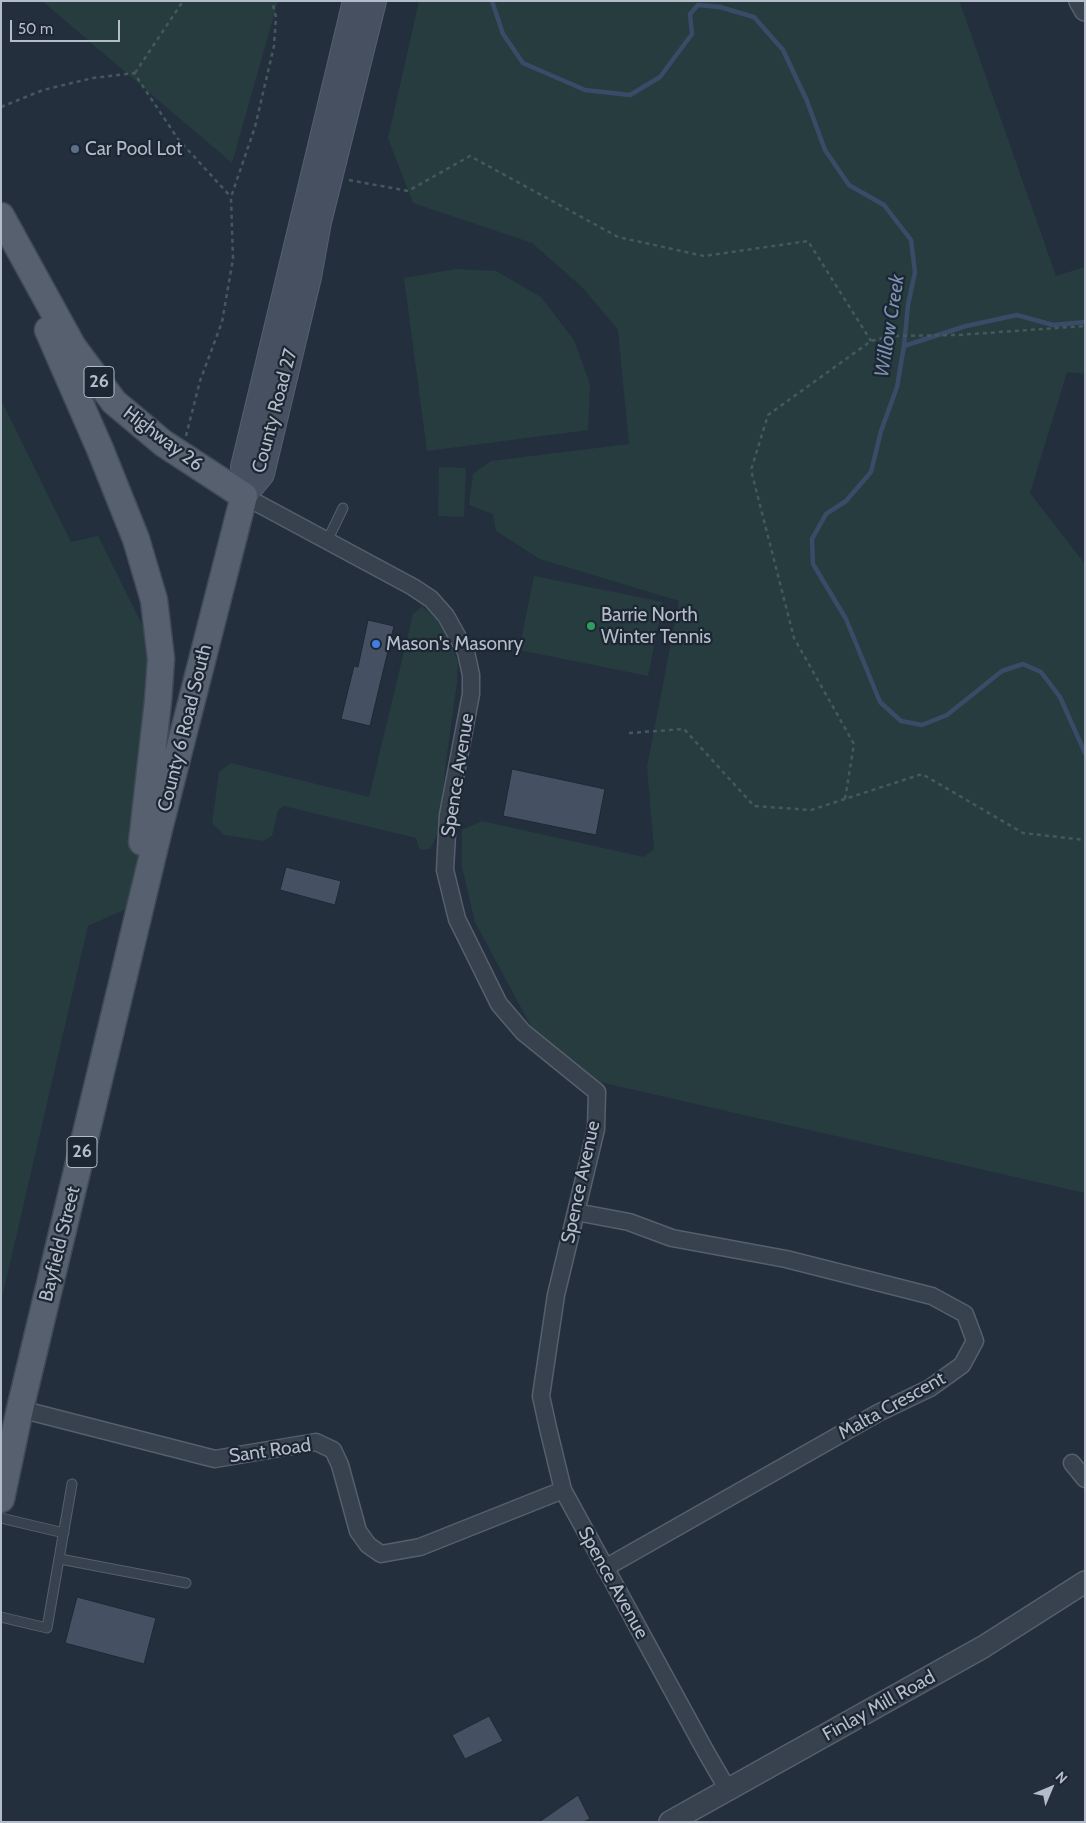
<!DOCTYPE html>
<style>
body{margin:0}
#map{position:relative;width:1086px;height:1823px;overflow:hidden;background:#242f3e;font-family:Cabin,sans-serif}
canvas{display:block}
.frame{position:absolute;inset:0;border:2px solid #b4bcc9;pointer-events:none}
.north{position:absolute;left:1026px;top:1763px;width:50px;height:50px;-webkit-text-stroke:4px #1d2633;paint-order:stroke;rotate:45deg;font-size:14px;font-weight:700;line-height:20px;text-align:center;color:#b4bcc9}
.north::after{content:'';display:block;margin:auto;width:18px;height:22px;background:#b4bcc9;clip-path:polygon(50% 0,100% 100%,50% 72%,0 100%)}
.scale{position:absolute;left:10px;top:20px;width:110px;height:22px;box-sizing:border-box;border:2px solid #b4bcc9;border-top:0;padding-left:6px;font-size:15px;line-height:18px;white-space:nowrap;color:#b4bcc9;-webkit-text-stroke:4px #1d2633;paint-order:stroke}
</style>
<div id="map">
<canvas width="1086" height="1823"></canvas>
<div class="frame"></div>
<div class="north">N</div>
<div class="scale">50 m</div>
</div>
<script>
const g = document.querySelector('canvas').getContext('2d');
g.lineJoin = 'round';
function paint(path, color) {
  g.fillStyle = color;
  g.fill(path, 'evenodd');
}
function shape(rows) {
  const path = new Path2D();
  for (const r of rows) {
    path.moveTo(r[0], r[1]);
    for (let i = 2; i < r.length; i += 2) path.lineTo(r[i], r[i + 1]);
  }
  return path;
}
function strokePath(path, color, width, dash) {
  g.strokeStyle = color;
  g.lineWidth = width;
  g.lineCap = dash ? 'butt' : 'round';
  g.setLineDash(dash || []);
  g.stroke(path);
}
function drawText(font, color, halo, rows, align = 'center') {
  g.font = font + ' Cabin,sans-serif';
  g.lineWidth = 4.5;
  g.setLineDash([]);
  g.textBaseline = 'middle';
  g.strokeStyle = halo;
  g.fillStyle = color;
  for (const [text, x, y, turn = 0] of rows) {
    g.save();
    g.translate(x, y);
    g.rotate((+turn || 0) * Math.PI / 180);
    g.textAlign = isNaN(turn) ? turn : align;
    if (halo) g.strokeText(text, 0, 0);
    g.fillText(text, 0, 0);
    g.restore();
  }
}
const green = shape([
 [42,1,278,1,232,163],
 [419,1,959,1,960,3,1056,276,1085,267,1085,374,1067,372,1030,493,1085,564,1085,1193,591,1080,533,1030,475,922,462,867,462,830,482,821,644,857,654,849,647,767,679,601,540,559,496,531,493,514,469,505,473,474,491,461,629,444,618,330,582,287,532,243,413,203,388,138],
 [455,269,496,271,541,297,574,340,590,384,588,430,427,451,404,278],
 [1,400,71,542,98,536,169,679,137,904,88,926,1,1302],
 [439,467,466,468,464,517,438,516],
 [534,576,663,602,648,676,519,650],
 [422,606,436,619,448,638,458,661,457,683,447,754,438,833,430,849,420,850,416,838,284,806,278,810,272,836,263,841,224,835,212,823,219,772,231,763,369,797,413,614]
]);
const stream = shape([
 [492,1,503,34,523,63,585,90,630,95,660,77,692,34,690,14,698,5,720,7,754,17,783,50,807,101,825,150,849,185,884,205,911,240,915,272,908,305,904,346,897,387,881,431,871,472,846,501,826,514,812,539,813,564,846,619,880,702,901,721,922,725,947,715,1002,671,1023,664,1041,672,1060,697,1085,753],
 [904,346,966,326,1017,315,1053,325,1085,322]
]);
const building = shape([
 [368,620,394,626,370,726,341,719,354,666,358,667,368,620],
 [512,769,605,789,596,835,503,816,512,769],
 [286,867,341,881,335,905,280,890,286,867],
 [77,1597,156,1618,144,1664,65,1643,77,1597],
 [489,1716,503,1741,465,1759,452,1735,489,1716],
 [578,1795,590,1819,583,1822,539,1822,578,1795]
]);
const path = shape([
 [135,73,183,1],
 [1,107,43,90,93,78,134,73,178,139,231,197],
 [349,180,408,191,470,156,618,237,704,256,808,241,871,341],
 [186,436,200,381,222,322,233,259,231,197,255,127,274,46,276,17,272,1],
 [629,733,684,729,754,806,811,810,922,774,1023,833,1085,840],
 [845,799,854,744,794,638,751,470,768,415,871,341,889,336,958,335,1085,326]
]);
const service = shape([
 [327,541,343,508],
 [1,1518,64,1533],
 [60,1559,186,1583],
 [1,1617,47,1628,72,1484]
]);
const minor = shape([
 [244,496,413,587,431,599,446,616,466,652,471,675,471,694,448,815,445,870,457,919,499,1004,523,1032,597,1092,596,1129,556,1295,541,1396,548,1428,563,1490,706,1752,728,1790],
 [576,1212,629,1222,672,1238,786,1259,932,1296,965,1314,975,1341,962,1365,930,1388,878,1413,605,1568],
 [20,1409,215,1459,316,1442,333,1450,340,1465,358,1531,368,1545,381,1554,420,1547,563,1490],
 [1072,1463,1085,1479]
]);
const tertiary = shape([
 [1080,1,1085,10],
 [670,1822,983,1647,1085,1582]
]);
const secondary = shape([
 [244,496,262,474,309,277,319,222,374,1],
 [244,496,243,467,355,1]
]);
const primary = shape([
 [1,216,73,347,114,402,163,443,244,496,159,829,20,1409,1,1499],
 [48,330,100,449,136,539,154,600,161,659,158,701,142,842]
]);
const markers = [
 [75,149,5,"#5c6f8a"],
 [591,626,5,"#2e9e5b"],
 [376,644,5,"#3f7fe0"]
];
const shields = [
 [99,382,30],
 [82,1152,30]
];
const shieldNames = [
 ["26",99,382],
 ["26",82,1152]
];
const poiNames = [
 ["Car Pool Lot",85,149],
 ["Barrie North",601,615],
 ["Winter Tennis",601,637],
 ["Mason's Masonry",386,644]
];
const streetNames = [
 ["County Road 27",275,411,-75],
 ["Highway 26",163,439,37],
 ["County 6 Road South",185,728,-76],
 ["Spence Avenue",458,775,-81],
 ["Spence Avenue",581,1182,-78],
 ["Bayfield Street",60,1244,-76],
 ["Malta Crescent",892,1406,-29],
 ["Sant Road",270,1451,-8],
 ["Spence Avenue",613,1583,61],
 ["Finlay Mill Road",879,1706,-29]
];
const waterNames = [
 ["Willow Creek",890,326,-81]
];
paint(green, '#263c3f');
strokePath(stream, '#394c67', 4.5);
paint(building, '#455162');
strokePath(building, '#1f2835', 1);
strokePath(service, '#565f6c', 11);
strokePath(minor, '#565f6c', 19);
strokePath(tertiary, '#565f6c', 24);
strokePath(secondary, '#565f6c', 26);
strokePath(primary, '#414a57', 29);
strokePath(path, '#44595c', 2.5, [4, 4]);
strokePath(service, '#38414e', 9);
strokePath(minor, '#38414e', 16);
strokePath(tertiary, '#38414e', 21);
strokePath(secondary, '#465061', 24);
strokePath(primary, '#56606e', 26);
for (const [x, y, r, color] of markers) {
  const dot = new Path2D();
  dot.arc(x, y, r, 0, 2 * Math.PI);
  g.fillStyle = color;
  g.fill(dot);
  strokePath(dot, '#1d2633', 2);
}
for (const [x, y, w] of shields) {
  const box = new Path2D();
  box.roundRect(x - w / 2, y - 15.5, w, 31, 4);
  g.fillStyle = '#1d2633';
  g.fill(box);
  strokePath(box, '#b4bcc9', 1);
}
drawText('bold 18px', '#b4bcc9', null, shieldNames);
drawText('19px', '#b4bcc9', '#1d2633', poiNames, 'left');
drawText('19px', '#b4bcc9', '#1d2633', streetNames);
drawText('italic 20px', '#7c92b1', '#1d2633', waterNames);
</script>
